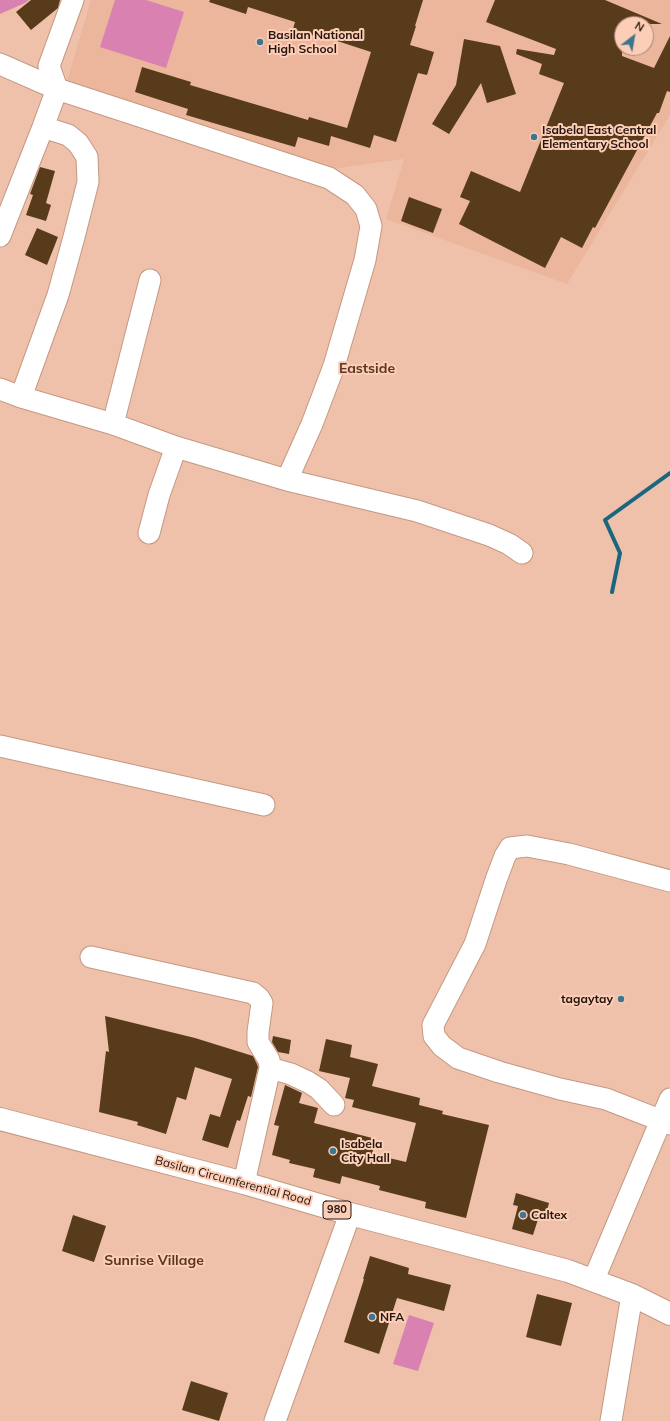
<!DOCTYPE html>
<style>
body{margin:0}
#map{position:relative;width:670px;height:1421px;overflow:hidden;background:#efc1aa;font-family:Mulish,sans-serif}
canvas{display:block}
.north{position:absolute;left:614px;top:16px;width:40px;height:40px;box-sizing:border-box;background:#fdceb7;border:1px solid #a78473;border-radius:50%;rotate:31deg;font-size:11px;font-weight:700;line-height:16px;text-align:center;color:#25150d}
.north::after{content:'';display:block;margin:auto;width:14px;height:18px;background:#3c778f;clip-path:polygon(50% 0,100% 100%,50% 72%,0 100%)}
</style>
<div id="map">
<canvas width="670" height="1421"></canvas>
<div class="north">N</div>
</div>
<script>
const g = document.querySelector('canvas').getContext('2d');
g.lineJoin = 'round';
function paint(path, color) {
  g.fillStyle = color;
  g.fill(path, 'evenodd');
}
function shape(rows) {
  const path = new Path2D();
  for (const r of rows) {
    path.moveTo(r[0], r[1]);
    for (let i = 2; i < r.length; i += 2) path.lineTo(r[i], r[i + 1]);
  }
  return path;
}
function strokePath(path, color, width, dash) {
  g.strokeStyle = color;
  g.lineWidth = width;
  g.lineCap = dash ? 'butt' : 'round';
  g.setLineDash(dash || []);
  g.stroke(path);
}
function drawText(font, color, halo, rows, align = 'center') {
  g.font = font + ' Mulish,sans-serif';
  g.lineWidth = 4;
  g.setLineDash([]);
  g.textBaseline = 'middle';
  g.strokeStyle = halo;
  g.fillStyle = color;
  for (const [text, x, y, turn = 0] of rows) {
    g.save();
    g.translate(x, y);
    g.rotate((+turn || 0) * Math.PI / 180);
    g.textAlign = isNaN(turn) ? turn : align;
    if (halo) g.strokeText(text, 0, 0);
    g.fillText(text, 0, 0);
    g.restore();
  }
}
const built = shape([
 [91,0,670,0,670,115,567,284,386,219,404,159,331,169,66,84],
 [622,24,646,24,646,48,622,48]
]);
const green = shape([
 [0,0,29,0,25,3,0,14],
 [115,0,146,0,184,12,166,68,100,47],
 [409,1315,434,1323,418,1371,393,1364]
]);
const stream = shape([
 [612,592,620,553,605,520,670,473]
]);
const building = shape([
 [31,0,60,0,58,8,31,30,16,12],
 [210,0,423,0,415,26,416,26,410,45,434,52,427,75,418,73,396,142,374,135,370,148,331,136,329,146,298,137,295,147,186,115,188,109,135,92,142,67,191,82,190,85,308,120,309,117,347,128,371,52,319,35,318,37,293,29,295,22,248,7,246,14,209,2],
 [495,0,605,0,662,24,622,24,622,56,654,68,670,36,670,92,667,91,659,113,657,113,595,228,593,227,582,248,561,237,545,268,459,224,470,201,460,197,471,171,520,192,564,83,539,74,542,64,516,54,517,49,554,55,556,49,486,22],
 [464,39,500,46,516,94,487,103,481,83,449,134,432,124,456,85],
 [40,167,55,171,46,203,51,205,46,221,26,215,33,195,30,194],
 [409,197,442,209,433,233,401,221],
 [37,228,58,237,47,265,25,255],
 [105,1016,195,1038,253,1056,257,1064,258,1067,251,1097,248,1096,240,1121,237,1120,228,1148,202,1140,210,1114,220,1117,232,1079,195,1067,186,1100,177,1097,166,1134,137,1125,138,1122,99,1112,106,1051,109,1052],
 [273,1036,291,1040,289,1054,278,1052,272,1042],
 [326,1039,352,1045,350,1057,378,1064,372,1086,420,1098,419,1105,443,1111,442,1114,489,1125,466,1218,425,1208,426,1202,379,1190,380,1186,342,1176,340,1184,313,1177,315,1169,289,1163,290,1160,272,1155,279,1126,274,1125,285,1085,302,1093,299,1103,318,1108,314,1123,376,1139,372,1154,406,1162,416,1123,352,1107,354,1100,345,1098,350,1078,319,1071],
 [516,1193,549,1203,546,1214,540,1213,533,1235,512,1229,518,1206,513,1205],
 [73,1215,106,1226,94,1262,62,1251],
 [370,1256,409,1268,408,1274,451,1285,444,1311,397,1298,379,1354,344,1342,364,1279,363,1279],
 [537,1294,572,1303,561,1346,526,1337],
 [191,1381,228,1393,219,1421,182,1410]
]);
const minor = shape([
 [0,64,57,89,329,178,355,195,366,209,371,226,365,260,334,366,312,424,287,480],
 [57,89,49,66,73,0],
 [0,236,43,127,57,89],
 [0,389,21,397,113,424,176,447,287,480,417,511,489,535,509,544,522,553],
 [21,397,58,295,74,237,88,182,87,157,78,143,68,135,43,127],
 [113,424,150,280],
 [149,533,159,495,176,447],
 [0,746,264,805],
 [670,881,569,854,527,846,510,848,505,856,496,880,475,944,433,1025,434,1036,442,1046,458,1058,499,1072,560,1089,606,1099,670,1124],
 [91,957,253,993,259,998,262,1003,258,1032,258,1042,269,1060,270,1068,244,1183],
 [270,1068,291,1074,308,1082,319,1089,334,1105],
 [594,1279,670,1099],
 [275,1421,350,1214],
 [611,1421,632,1295]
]);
const major = shape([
 [0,1119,244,1183,350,1214,568,1271,632,1295,670,1314]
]);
const markers = [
 [260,42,4,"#3c778f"],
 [534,137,4,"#3c778f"],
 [621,999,4,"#3c778f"],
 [333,1151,4,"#3c778f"],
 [523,1215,4,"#3c778f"],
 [372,1317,4,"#3c778f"]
];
const shields = [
 [337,1210,28]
];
const shieldNames = [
 ["980",337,1210]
];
const poiNames = [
 ["Basilan National",268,35],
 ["High School",268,49],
 ["Isabela East Central",542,130],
 ["Elementary School",542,144],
 ["tagaytay",613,999,"right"],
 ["Isabela",341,1144],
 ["City Hall",341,1158],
 ["Caltex",531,1215],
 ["NFA",380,1317]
];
const streetNames = [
 ["Basilan Circumferential Road",233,1181,15]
];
const quarterNames = [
 ["Eastside",367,369],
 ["Sunrise Village",154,1261]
];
paint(built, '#ebb69c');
paint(green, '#d981b0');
strokePath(stream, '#1b667f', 4);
paint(building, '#573b1a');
strokePath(minor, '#c49882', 23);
strokePath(major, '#c49882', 24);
strokePath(minor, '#fff', 21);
strokePath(major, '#fff', 22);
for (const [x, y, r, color] of markers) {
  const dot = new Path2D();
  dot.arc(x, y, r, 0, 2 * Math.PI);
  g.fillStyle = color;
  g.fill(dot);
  strokePath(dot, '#fdceb7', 1.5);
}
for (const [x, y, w] of shields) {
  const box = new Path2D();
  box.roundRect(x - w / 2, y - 9, w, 18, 3);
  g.fillStyle = '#fdceb7';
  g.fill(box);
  strokePath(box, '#25150d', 1);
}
drawText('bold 11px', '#25150d', null, shieldNames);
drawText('bold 12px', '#25150d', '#fdceb7', poiNames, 'left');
drawText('12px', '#25150d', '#fdceb7', streetNames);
drawText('bold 14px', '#5b3623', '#fdceb7', quarterNames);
</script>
